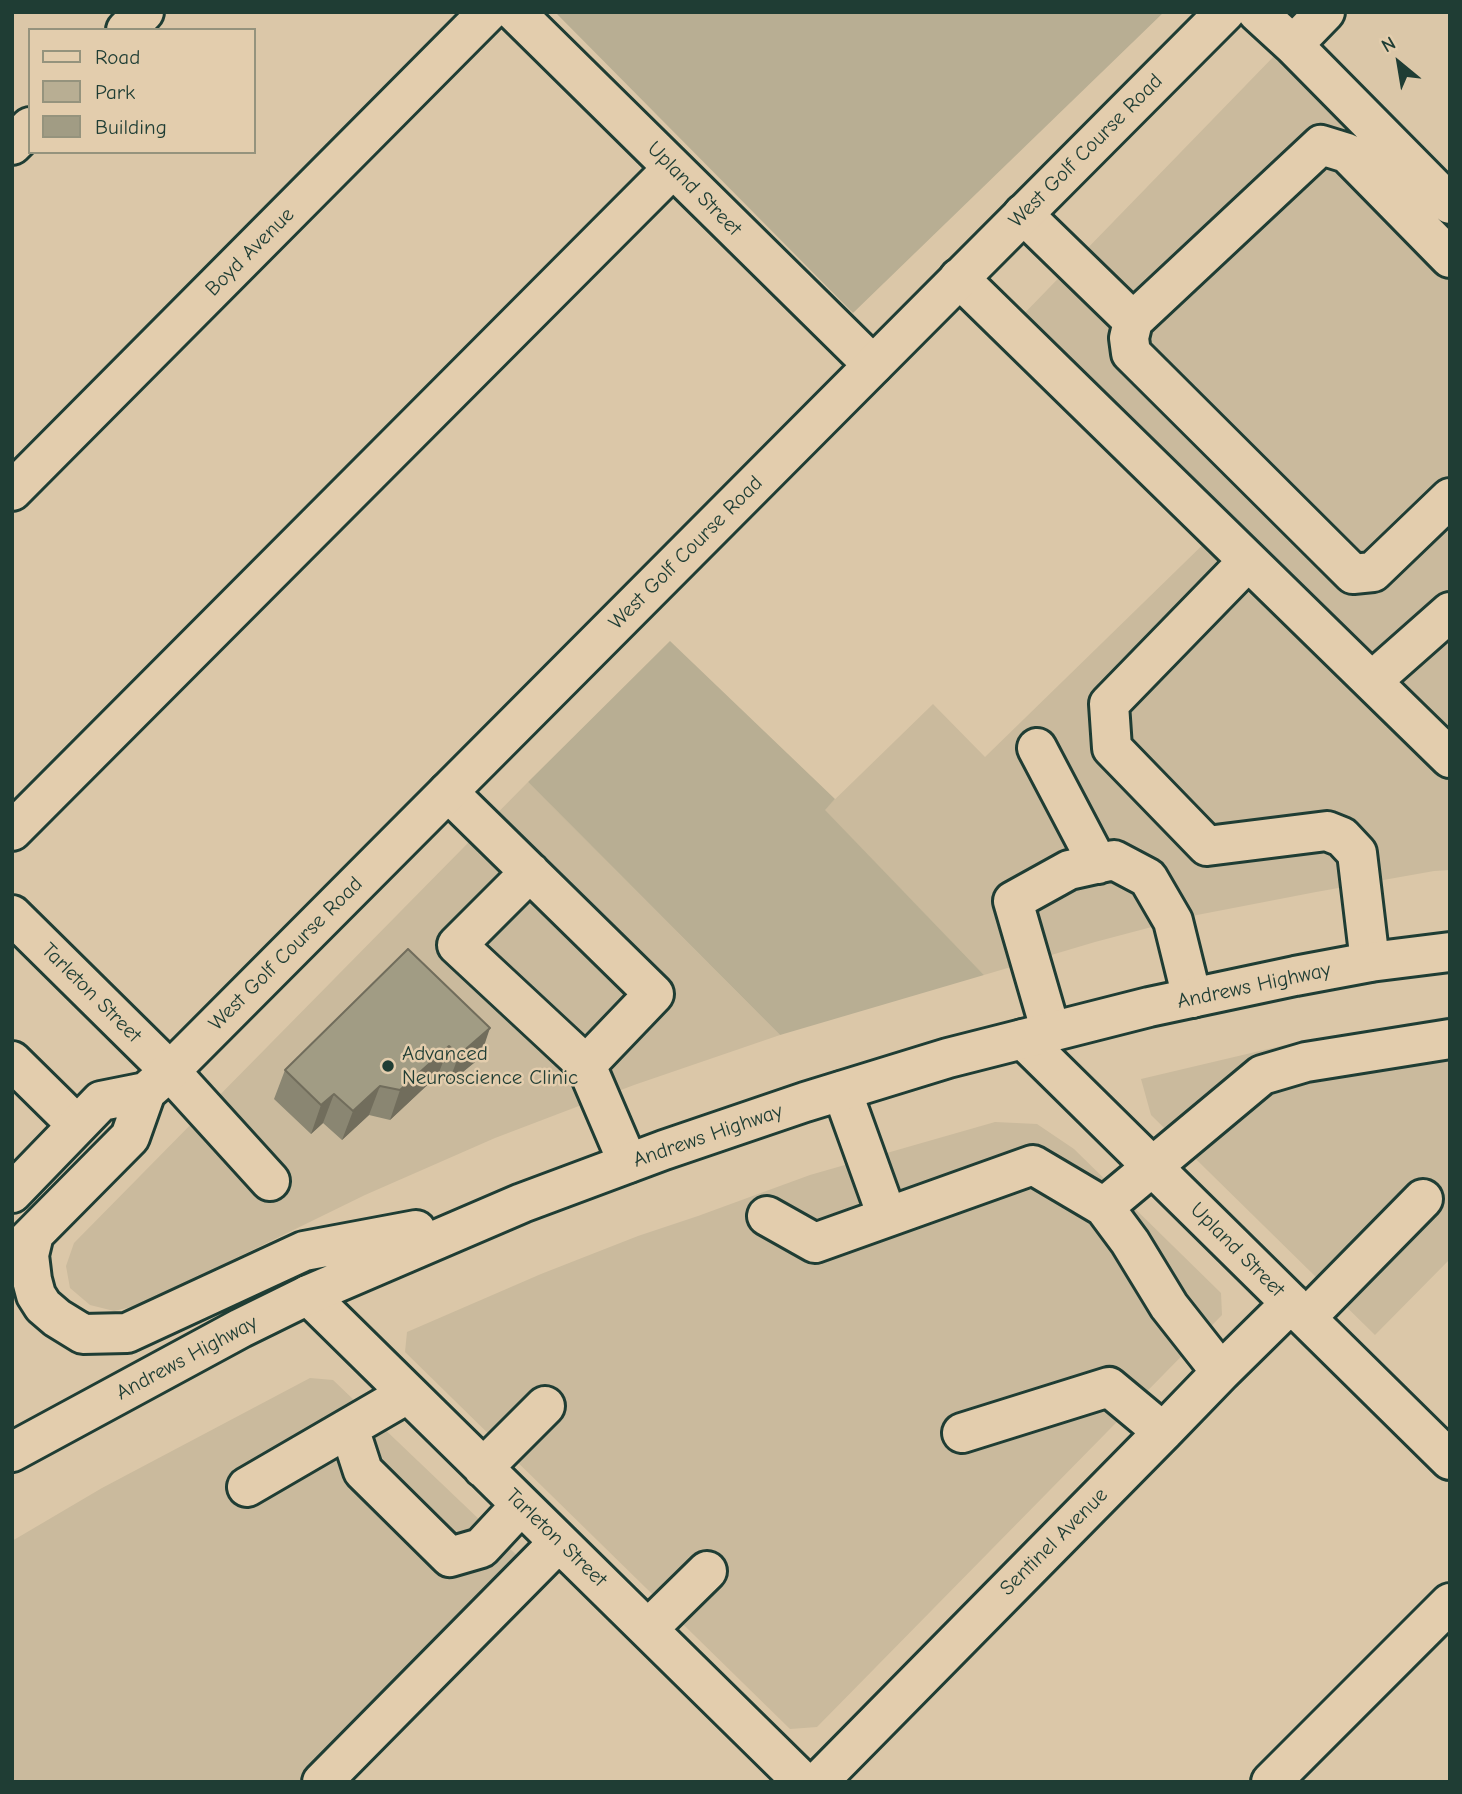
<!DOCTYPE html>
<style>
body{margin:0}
#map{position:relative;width:1462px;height:1794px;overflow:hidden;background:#dbc7a8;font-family:"Comic Neue",sans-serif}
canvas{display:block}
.frame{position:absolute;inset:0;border:14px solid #1f3d34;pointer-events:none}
.legend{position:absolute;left:28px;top:28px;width:228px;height:126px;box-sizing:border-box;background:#e3cdad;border:2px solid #95937d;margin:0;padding:9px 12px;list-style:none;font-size:21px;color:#1f3d34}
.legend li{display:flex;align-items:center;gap:14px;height:35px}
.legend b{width:35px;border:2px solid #95937d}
.north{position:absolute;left:1364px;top:28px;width:70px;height:70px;-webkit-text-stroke:5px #e3cdad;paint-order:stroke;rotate:330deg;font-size:19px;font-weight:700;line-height:28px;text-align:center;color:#1f3d34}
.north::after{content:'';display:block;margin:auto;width:24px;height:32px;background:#1f3d34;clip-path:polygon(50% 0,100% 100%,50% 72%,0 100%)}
</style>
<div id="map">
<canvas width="1462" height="1794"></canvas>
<div class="frame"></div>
<ul class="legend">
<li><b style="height:9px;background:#e3cdad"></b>Road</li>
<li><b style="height:19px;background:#b8ae93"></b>Park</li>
<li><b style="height:19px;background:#a19c84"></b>Building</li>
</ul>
<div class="north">N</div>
</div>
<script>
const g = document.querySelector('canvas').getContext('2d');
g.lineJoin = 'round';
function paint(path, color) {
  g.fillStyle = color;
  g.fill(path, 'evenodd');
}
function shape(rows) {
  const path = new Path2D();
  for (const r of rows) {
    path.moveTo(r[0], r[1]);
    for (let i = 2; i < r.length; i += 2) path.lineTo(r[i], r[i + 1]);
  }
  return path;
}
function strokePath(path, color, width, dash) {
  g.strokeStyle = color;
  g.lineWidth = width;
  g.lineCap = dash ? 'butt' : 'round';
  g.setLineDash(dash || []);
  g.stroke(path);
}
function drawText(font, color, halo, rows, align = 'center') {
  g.font = font + ' "Comic Neue",sans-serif';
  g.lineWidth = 5;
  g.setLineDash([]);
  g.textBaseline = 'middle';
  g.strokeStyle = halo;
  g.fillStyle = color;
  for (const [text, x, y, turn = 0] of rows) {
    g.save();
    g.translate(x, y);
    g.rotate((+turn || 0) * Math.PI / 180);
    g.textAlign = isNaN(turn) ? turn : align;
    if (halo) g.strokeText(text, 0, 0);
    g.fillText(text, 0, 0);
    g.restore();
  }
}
const built = shape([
 [1278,52,1450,225,1450,870,1434,871,1316,892,1197,915,1095,942,984,975,824,810,933,704,985,757,1221,527,1015,323],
 [528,782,780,1035,634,1085,495,1138,365,1195,140,1305,114,1311,90,1305,70,1288,66,1266,74,1243],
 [1450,1016,1450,1259,1375,1335,1151,1115,1141,1079,1285,1045],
 [995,1122,1037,1124,1074,1149,1221,1293,1222,1315,817,1727,790,1729,405,1352,407,1332,541,1274,638,1236,698,1216,810,1175],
 [310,1378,333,1380,526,1564,308,1782,12,1782,12,1541,102,1488]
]);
const green = shape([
 [555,12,1164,12,853,313],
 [670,641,835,799,825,810,984,975,780,1035,528,782]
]);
const minor = shape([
 [515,12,873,365],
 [1257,12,1293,45],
 [1325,12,1293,45,1450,204],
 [126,30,144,12],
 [12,145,30,127],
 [1023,214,1133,321,1321,145,1347,153,1450,258],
 [959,278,1450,758],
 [1133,321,1129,338,1131,353,1353,574,1373,572,1450,498],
 [12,491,488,12],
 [1248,561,1109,704,1112,748,1207,846,1327,831,1342,837,1357,853,1370,962],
 [1372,681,1450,612],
 [1037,748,1098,864],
 [448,792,654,994,586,1065,628,1163],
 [12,831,673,168],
 [530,872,457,945,586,1065],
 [12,915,170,1071,270,1181],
 [1051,1032,1013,901,1069,870,1114,860,1148,878,1173,921,1192,998],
 [1023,1039,1450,1460],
 [12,1061,77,1125],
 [842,1091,887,1216],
 [1104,1207,1130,1242,1169,1306,1221,1372],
 [767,1216,815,1243,1033,1165,1104,1207,1262,1075,1306,1062,1450,1039],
 [308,1295,803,1782],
 [1306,1318,1423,1199],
 [349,1428,363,1471,450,1557,481,1548,521,1505],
 [962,1433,1109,1387,1163,1432],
 [483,1468,545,1406],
 [247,1487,407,1394],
 [648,1629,707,1571],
 [322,1782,559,1542],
 [818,1782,1163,1432,1221,1372,1291,1303],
 [1271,1782,1450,1603]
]);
const major = shape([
 [12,1193,101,1101,146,1092,170,1071,1225,12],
 [34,1234,29,1255,32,1280,36,1295,43,1306,57,1318,83,1334,127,1333,304,1251,416,1230],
 [15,1253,130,1137,146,1092],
 [12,1452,241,1328,308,1295,522,1203,664,1150,805,1102,948,1058,1149,1007,1295,976,1370,962,1450,952]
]);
const wall = shape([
 [408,949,480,1058,448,1084,438,1075,390,1120,369,1115,342,1140,323,1123,311,1134,274,1099,285,1070]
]);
const shadedWall = shape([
 [490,1028,480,1058,448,1084,459,1055],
 [449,1046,438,1075,390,1120,400,1090],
 [380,1086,369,1115,342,1140,353,1111],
 [334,1094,323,1123,311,1134,321,1105]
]);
const building = shape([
 [408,949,490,1028,459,1055,449,1046,400,1090,380,1086,353,1111,334,1094,321,1105,285,1070,408,949]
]);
const markers = [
 [388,1066,7,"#1f3d34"]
];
const streetNames = [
 ["West Golf Course Road",1086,151,-45],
 ["Upland Street",694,189,45],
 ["Boyd Avenue",250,252,-45],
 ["West Golf Course Road",686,553,-45],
 ["West Golf Course Road",286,954,-45],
 ["Andrews Highway",1254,986,-12],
 ["Tarleton Street",91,993,45],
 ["Andrews Highway",708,1136,-19],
 ["Upland Street",1237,1250,45],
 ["Andrews Highway",187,1358,-28],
 ["Tarleton Street",556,1538,44],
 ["Sentinel Avenue",1054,1542,-45]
];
const poiNames = [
 ["Advanced",402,1054],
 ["Neuroscience Clinic",402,1078]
];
paint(built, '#caba9d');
paint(green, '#b8ae93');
strokePath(minor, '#1f3d34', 44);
strokePath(major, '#1f3d34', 44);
strokePath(minor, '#e3cdad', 38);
strokePath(major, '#e3cdad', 38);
paint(wall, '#8a8672');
paint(shadedWall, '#716d5c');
paint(building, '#a19c84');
strokePath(building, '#716d5c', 2);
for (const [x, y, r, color] of markers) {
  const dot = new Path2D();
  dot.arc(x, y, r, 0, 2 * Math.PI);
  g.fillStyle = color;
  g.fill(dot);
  strokePath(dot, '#e3cdad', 2.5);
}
drawText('21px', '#1f3d34', '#e3cdad', streetNames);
drawText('21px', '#1f3d34', '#e3cdad', poiNames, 'left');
</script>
